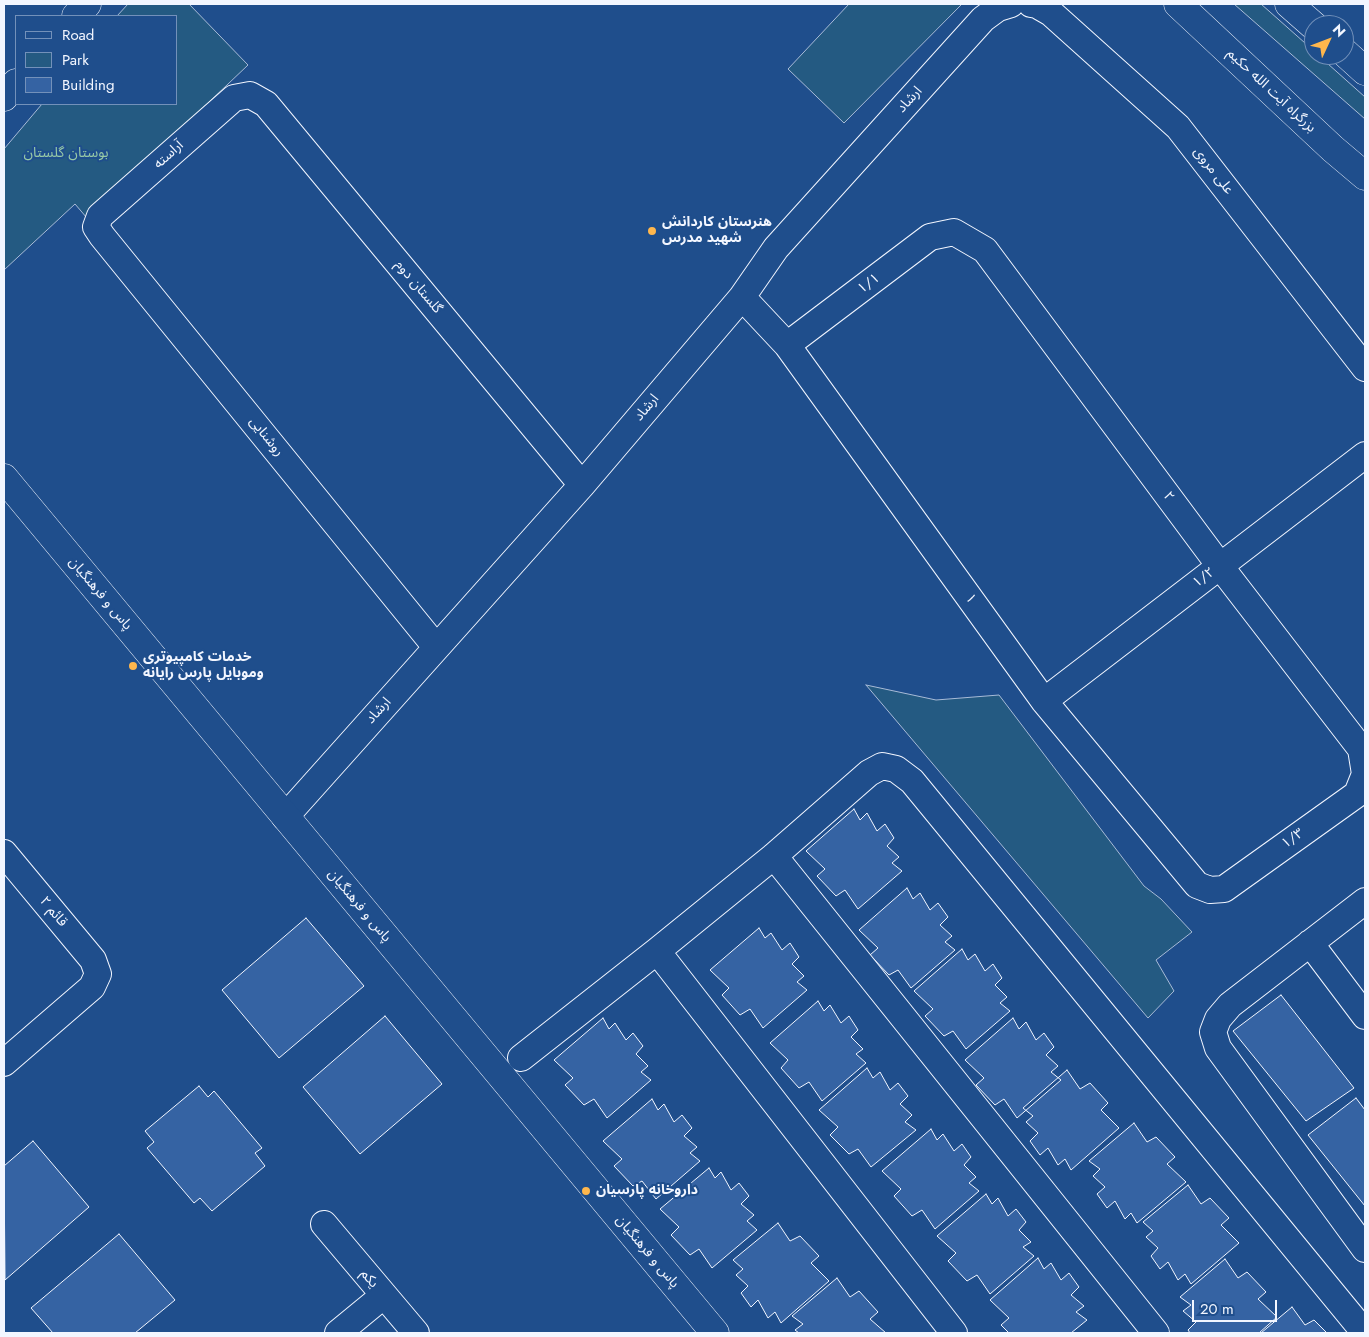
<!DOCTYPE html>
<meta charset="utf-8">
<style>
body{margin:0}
#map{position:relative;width:1369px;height:1337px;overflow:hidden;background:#1f4e8c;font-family:Jost,sans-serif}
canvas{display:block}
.frame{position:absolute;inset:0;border:5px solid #f2f6ff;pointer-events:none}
.legend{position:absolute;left:15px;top:15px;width:162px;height:90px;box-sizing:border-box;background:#1f4e8c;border:1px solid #7391ba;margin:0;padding:6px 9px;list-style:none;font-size:15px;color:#f2f6ff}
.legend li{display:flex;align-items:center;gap:10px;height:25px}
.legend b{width:25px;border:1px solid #7391ba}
.north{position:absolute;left:1304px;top:15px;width:50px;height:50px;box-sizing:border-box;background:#1f4e8c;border:1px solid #7391ba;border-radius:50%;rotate:47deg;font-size:14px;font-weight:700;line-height:20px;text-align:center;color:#f2f6ff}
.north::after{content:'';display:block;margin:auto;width:18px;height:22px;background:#ffb74d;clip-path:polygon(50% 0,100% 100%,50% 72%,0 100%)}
.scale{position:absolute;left:1192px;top:1300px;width:85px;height:22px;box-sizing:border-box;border:2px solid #f2f6ff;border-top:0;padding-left:6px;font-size:15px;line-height:18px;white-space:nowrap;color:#f2f6ff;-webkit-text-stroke:4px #1f4e8c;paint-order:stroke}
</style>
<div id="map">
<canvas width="1369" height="1337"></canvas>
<div class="frame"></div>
<ul class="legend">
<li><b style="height:6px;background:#1f4e8c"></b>Road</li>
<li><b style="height:14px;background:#245a82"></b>Park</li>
<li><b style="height:14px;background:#3563a3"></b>Building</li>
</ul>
<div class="north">N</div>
<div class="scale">20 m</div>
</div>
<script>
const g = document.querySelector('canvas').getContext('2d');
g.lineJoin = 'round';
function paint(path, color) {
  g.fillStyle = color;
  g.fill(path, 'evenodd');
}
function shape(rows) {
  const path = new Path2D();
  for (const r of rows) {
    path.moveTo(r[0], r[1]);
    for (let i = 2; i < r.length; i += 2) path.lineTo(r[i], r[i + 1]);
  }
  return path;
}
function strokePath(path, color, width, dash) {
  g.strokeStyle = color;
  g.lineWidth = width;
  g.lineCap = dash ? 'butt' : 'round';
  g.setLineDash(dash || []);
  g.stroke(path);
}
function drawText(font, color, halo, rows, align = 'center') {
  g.font = font + ' Jost,"Noto Sans Arabic",sans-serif';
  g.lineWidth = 4;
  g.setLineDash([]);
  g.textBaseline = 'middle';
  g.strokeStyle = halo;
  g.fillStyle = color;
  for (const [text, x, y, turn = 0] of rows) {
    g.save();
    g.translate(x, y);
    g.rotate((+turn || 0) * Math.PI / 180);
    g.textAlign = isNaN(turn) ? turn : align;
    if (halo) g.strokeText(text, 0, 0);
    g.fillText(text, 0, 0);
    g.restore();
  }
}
const green = shape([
 [128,4,189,4,248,65,87,218,75,204,4,270,4,149,42,104,176,104,176,16,117,16,128,4],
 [849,4,962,4,844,123,788,69,849,4],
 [1234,4,1261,4,1314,51,1314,55,1318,55,1365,97,1365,119,1234,4],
 [866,685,936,700,999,695,1144,886,1161,899,1192,932,1156,960,1174,991,1148,1018,866,685]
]);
const building = shape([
 [854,809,860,820,867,813,877,831,885,824,894,838,887,846,899,857,892,863,902,871,858,909,845,890,836,896,817,876,825,869,806,851,854,809],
 [907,888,913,899,920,893,930,910,938,903,948,917,940,925,952,936,945,942,955,950,911,988,898,970,889,975,870,955,878,948,859,930,907,888],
 [306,918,364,986,279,1058,222,990,306,918],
 [759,928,765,938,771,933,782,950,790,943,799,957,792,964,804,976,797,982,807,990,763,1028,750,1009,740,1015,722,995,729,988,710,970,759,928],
 [962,949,968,960,975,954,985,971,993,964,1002,978,995,985,1007,997,1000,1003,1010,1011,966,1049,953,1031,944,1036,925,1016,933,1009,914,991,962,949],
 [1281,995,1354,1088,1306,1121,1233,1031,1281,995],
 [818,1001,824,1011,830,1005,841,1023,849,1016,858,1030,851,1037,863,1049,856,1054,866,1063,822,1101,809,1082,799,1088,781,1068,788,1060,770,1043,818,1001],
 [385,1016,442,1084,360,1154,303,1087,385,1016],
 [603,1018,609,1029,615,1023,626,1040,633,1033,643,1046,636,1054,648,1066,641,1072,651,1080,607,1118,594,1099,584,1105,565,1085,573,1078,554,1060,603,1018],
 [1013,1018,1019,1029,1026,1022,1036,1040,1044,1033,1054,1047,1046,1055,1058,1066,1051,1072,1061,1080,1017,1118,1004,1099,995,1105,976,1085,984,1078,965,1060,1013,1018],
 [867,1068,873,1078,880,1072,890,1090,898,1083,908,1096,900,1104,912,1115,905,1122,916,1130,871,1167,858,1149,849,1154,830,1135,838,1127,819,1110,867,1068],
 [1067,1070,1080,1089,1090,1083,1108,1103,1101,1110,1119,1128,1071,1170,1065,1159,1058,1165,1048,1148,1040,1155,1030,1141,1038,1133,1026,1122,1033,1116,1023,1108,1067,1070],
 [199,1086,208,1097,214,1091,262,1148,255,1153,265,1166,212,1211,200,1198,194,1203,147,1148,154,1142,145,1131,199,1086],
 [1356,1098,1365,1110,1365,1206,1308,1135,1356,1098],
 [652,1099,658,1110,664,1104,674,1122,682,1115,692,1128,684,1136,697,1147,690,1153,700,1161,656,1199,642,1181,633,1186,614,1166,622,1159,603,1141,652,1099],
 [1134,1123,1147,1142,1156,1137,1175,1157,1167,1164,1186,1182,1137,1223,1131,1213,1125,1219,1115,1201,1107,1208,1097,1194,1105,1187,1093,1176,1100,1169,1089,1161,1134,1123],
 [931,1129,937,1140,943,1134,954,1151,962,1144,971,1157,964,1165,976,1177,969,1183,979,1191,935,1229,922,1210,912,1216,894,1196,901,1189,882,1171,931,1129],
 [33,1141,89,1207,5,1280,4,1166,33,1141],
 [709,1168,715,1178,721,1172,731,1190,739,1183,749,1196,741,1204,754,1215,747,1221,757,1230,712,1268,699,1249,690,1255,671,1235,679,1227,660,1209,709,1168],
 [1188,1185,1201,1204,1210,1198,1229,1218,1221,1225,1239,1243,1191,1284,1185,1274,1178,1280,1168,1262,1160,1269,1151,1256,1158,1248,1146,1237,1153,1231,1143,1222,1188,1185],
 [986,1194,992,1204,998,1198,1008,1216,1016,1209,1026,1222,1019,1230,1031,1242,1023,1247,1034,1256,990,1294,977,1275,967,1281,948,1261,956,1253,937,1236,986,1194],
 [778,1223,790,1241,800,1236,819,1256,811,1263,829,1281,781,1323,775,1312,768,1318,758,1300,751,1307,741,1293,748,1286,736,1275,743,1269,733,1260,778,1223],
 [119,1234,175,1300,135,1333,53,1333,31,1308,119,1234],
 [1038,1258,1044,1269,1051,1263,1061,1280,1069,1273,1079,1287,1071,1295,1084,1306,1076,1312,1087,1320,1071,1333,1009,1333,1001,1325,1009,1318,990,1300,1038,1258],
 [1225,1259,1238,1278,1247,1272,1266,1292,1258,1299,1277,1317,1259,1333,1190,1333,1188,1330,1196,1322,1183,1311,1191,1305,1180,1297,1225,1259],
 [837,1278,850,1297,859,1291,878,1312,870,1319,886,1333,799,1333,795,1330,803,1324,792,1316,837,1278],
 [1292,1307,1305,1325,1314,1320,1327,1333,1261,1333,1292,1307]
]);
const street = shape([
 [1031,4,1037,5,1051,13,1178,127,1365,368],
 [742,297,787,345,1044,701,1197,885,1210,890,1224,889,1357,794,1365,774,1361,749,1220,566,985,250,954,232,930,237,787,345],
 [436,647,102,236,96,227,100,216,234,98,250,95,266,104,582,485],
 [1044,701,1365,455],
 [285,817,582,485,742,297,776,248,983,19,998,8,1011,4],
 [4,853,93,960,98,974,92,987,4,1063],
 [774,856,1156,1333],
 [1365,901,1230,1005,1218,1019,1213,1032,1218,1048,1365,1249],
 [1310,943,1365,1016],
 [657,951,954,1333],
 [521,1058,657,951,774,856,869,773,882,766,896,769,912,781,1365,1333],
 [324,1224,416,1333],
 [338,1333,383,1296]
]);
const secondary = shape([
 [76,16,87,4],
 [4,97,16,83],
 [4,478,715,1333]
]);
const highway = shape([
 [1178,4,1333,149,1365,176],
 [1289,4,1314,26],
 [1344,52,1365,71]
]);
const markers = [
 [652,231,5,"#ffb74d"],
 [133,666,5,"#ffb74d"],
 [586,1191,5,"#ffb74d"]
];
const streetNames = [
 ["بزرگراه آیت الله حکیم",1271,91,43],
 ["ارشاد",910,100,-48],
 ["آراسته",169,155,-42],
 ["علی مروی",1213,171,52],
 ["۱/۱",869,284,-37],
 ["گلستان دوم",418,287,50],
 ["ارشاد",647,408,-50],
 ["روشنایی",266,437,51],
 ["۲",1168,497,53],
 ["۱/۲",1204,578,-37],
 ["پاس و فرهنگیان",100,594,50],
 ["۱",970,599,54],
 ["ارشاد",379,711,-48],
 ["۱/۳",1293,839,-36],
 ["پاس و فرهنگیان",359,906,50],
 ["قائم ۲",53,912,50],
 ["پاس و فرهنگیان",647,1252,50],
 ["یکم",369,1279,50]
];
const parkNames = [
 ["بوستان گلستان",66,154]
];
const poiNames = [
 ["هنرستان کاردانش",662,223],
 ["شهید مدرس",662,239],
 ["خدمات کامپیوتری",143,658],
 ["وموبایل پارس رایانه",143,674],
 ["داروخانه پارسیان",596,1191]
];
paint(green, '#245a82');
strokePath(green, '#a8bbd7', 1);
paint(building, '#3563a3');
strokePath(building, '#f2f6ff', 1);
strokePath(street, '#f2f6ff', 28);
strokePath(secondary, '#f2f6ff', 29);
strokePath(highway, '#f2f6ff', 29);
strokePath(street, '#1f4e8c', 26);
strokePath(secondary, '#1f4e8c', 28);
strokePath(highway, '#1f4e8c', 28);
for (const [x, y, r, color] of markers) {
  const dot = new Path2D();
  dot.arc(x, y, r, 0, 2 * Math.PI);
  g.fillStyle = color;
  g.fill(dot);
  strokePath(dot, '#1f4e8c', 2);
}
drawText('14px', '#f2f6ff', '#1f4e8c', streetNames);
drawText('14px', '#97c8a6', '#1f4e8c', parkNames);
drawText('bold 14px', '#f2f6ff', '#1f4e8c', poiNames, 'left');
</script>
